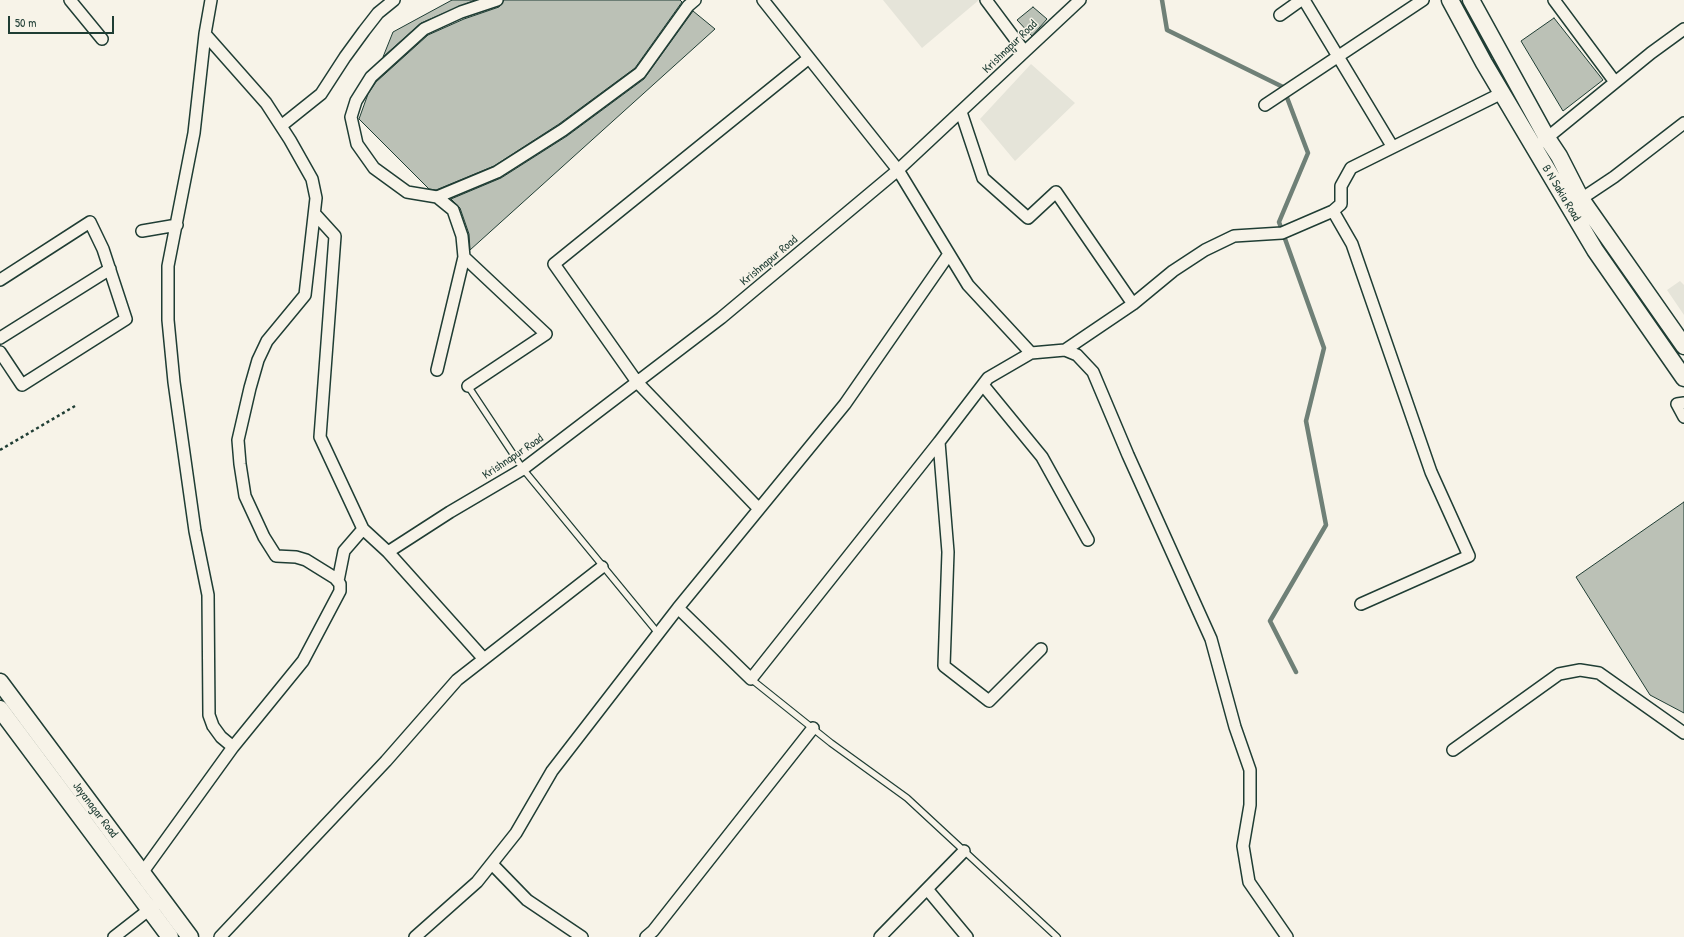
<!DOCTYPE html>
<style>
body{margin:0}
#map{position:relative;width:1684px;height:937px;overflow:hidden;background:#f7f3e8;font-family:"Patrick Hand",sans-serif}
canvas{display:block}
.scale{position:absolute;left:8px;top:16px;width:106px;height:18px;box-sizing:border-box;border:2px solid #1f3d34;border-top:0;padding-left:5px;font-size:12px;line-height:14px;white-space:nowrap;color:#1f3d34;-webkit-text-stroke:3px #f7f3e8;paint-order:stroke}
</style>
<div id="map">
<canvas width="1684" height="937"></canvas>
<div class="scale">50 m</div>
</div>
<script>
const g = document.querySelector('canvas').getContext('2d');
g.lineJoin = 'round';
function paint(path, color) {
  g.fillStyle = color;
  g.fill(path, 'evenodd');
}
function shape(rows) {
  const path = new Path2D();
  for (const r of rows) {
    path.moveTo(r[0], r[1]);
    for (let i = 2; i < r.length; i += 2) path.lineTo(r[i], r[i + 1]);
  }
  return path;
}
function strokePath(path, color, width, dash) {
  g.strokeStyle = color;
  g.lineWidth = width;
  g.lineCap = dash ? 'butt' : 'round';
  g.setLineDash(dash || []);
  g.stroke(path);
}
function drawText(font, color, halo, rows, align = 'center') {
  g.font = font + ' "Patrick Hand",sans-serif';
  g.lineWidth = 3;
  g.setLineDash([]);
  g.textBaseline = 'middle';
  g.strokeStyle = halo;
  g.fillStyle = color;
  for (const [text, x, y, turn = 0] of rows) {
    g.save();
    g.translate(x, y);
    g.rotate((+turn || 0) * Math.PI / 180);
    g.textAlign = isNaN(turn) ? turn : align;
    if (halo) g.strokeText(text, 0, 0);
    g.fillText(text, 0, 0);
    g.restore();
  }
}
const built = shape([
 [883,0,979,0,922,48],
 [1031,64,1075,103,1015,161,980,119],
 [1680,281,1684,285,1684,315,1667,290]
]);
const stream = shape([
 [1162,0,1167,30,1283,87,1308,153,1279,222,1324,348,1306,421,1326,525,1270,621,1296,672]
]);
const building = shape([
 [452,0,475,0,421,23,383,57,393,32,452,0],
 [504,0,680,0,682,2,635,68,559,124,494,166,436,190,429,189,359,119,368,94,376,82,428,35,464,19,499,7,504,0],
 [1033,7,1047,19,1032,36,1017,20,1033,7],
 [693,11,715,29,470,250,469,234,460,208,451,199,501,178,567,136,644,79,693,11],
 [1554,18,1603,80,1563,111,1521,41,1554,18],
 [1684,502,1684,713,1650,695,1576,577,1684,502]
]);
const path = shape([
 [0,450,75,406]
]);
const lane = shape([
 [468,386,523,469,658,633],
 [751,679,831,743,907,798,1057,937]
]);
const street = shape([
 [70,0,102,39],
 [763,0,898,170,968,285,1031,353],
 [986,0,1024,51],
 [1304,0,1392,146],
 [1554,0,1615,82],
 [1280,15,1301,0],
 [205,34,266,103,290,140,312,179,316,198,305,295,267,341,258,360,250,388,238,440,240,464,245,496,264,537,276,556,296,557,306,560,335,578,340,584,340,591,303,661,233,747],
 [1265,105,1423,0],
 [961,112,983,178,1028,218,1056,192,1133,304],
 [281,126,321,94,345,57,364,31,378,13,394,0],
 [1542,142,1651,53,1684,29],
 [437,197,497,172,563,130,640,73,688,6,695,0],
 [1581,199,1614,177,1684,123],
 [1333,211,1352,244,1431,472,1469,556,1361,604],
 [315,214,335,236,320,437,363,529,388,552,484,659],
 [142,231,177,225],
 [0,280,90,222,103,249,126,319,22,385,0,352],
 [0,338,110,269],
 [1065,350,1133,304,1173,271,1205,250,1234,236,1282,233,1333,211,1341,204,1341,186,1351,168,1502,93],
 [437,370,464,257],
 [983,385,1042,457,1088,540],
 [468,386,546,334,464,257,462,236,453,210,437,197,407,192,374,168,357,144,351,117,356,101,371,77,424,29,461,12,497,0],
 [1684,403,1677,404,1684,417],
 [759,509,637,382,554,264,809,58],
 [388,552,450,512,523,469,721,318,898,170,1080,0],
 [338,581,344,551,363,529],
 [678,608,751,679,939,442],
 [1041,649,989,701,944,666,948,552,939,442,988,378,1031,353,1065,350,1077,355,1093,372,1128,455,1211,639,1235,727,1250,770,1250,805,1243,846,1249,882,1287,937],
 [1453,750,1559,674,1580,670,1599,673,1684,733],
 [492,864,527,900,582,937],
 [142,873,233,747,221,737,213,726,209,715,208,595,195,531,174,382,168,320,168,266,194,133,205,34,211,0],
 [927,889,967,937],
 [114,937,155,905],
 [220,937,386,761,457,680,602,567],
 [415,937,477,882,516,833,552,771,678,608,845,404,949,254],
 [646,937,653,931,813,728],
 [880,937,964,851]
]);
const secondary = shape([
 [1450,0,1484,63,1595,250,1684,378],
 [1471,0,1547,138,1559,156,1581,199,1684,346],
 [0,682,190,937],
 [0,709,170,937]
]);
const streetNames = [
 ["Krishnapur Road",1010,47,-44],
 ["B N Sakia Road",1561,193,59],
 ["Krishnapur Road",769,261,-40],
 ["Krishnapur Road",513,457,-34],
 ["Jayanagar Road",95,810,53]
];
paint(built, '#e5e4d9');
strokePath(stream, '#6f8077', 4.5);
paint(building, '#bbc1b6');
strokePath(building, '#1f3d34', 1);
strokePath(lane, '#1f3d34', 8);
strokePath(street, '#1f3d34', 14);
strokePath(secondary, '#1f3d34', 19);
strokePath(path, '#1f3d34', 2.5, [3, 3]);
strokePath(lane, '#f7f3e8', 5.5);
strokePath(street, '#f7f3e8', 11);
strokePath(secondary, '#f7f3e8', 16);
drawText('12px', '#1f3d34', '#f7f3e8', streetNames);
</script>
